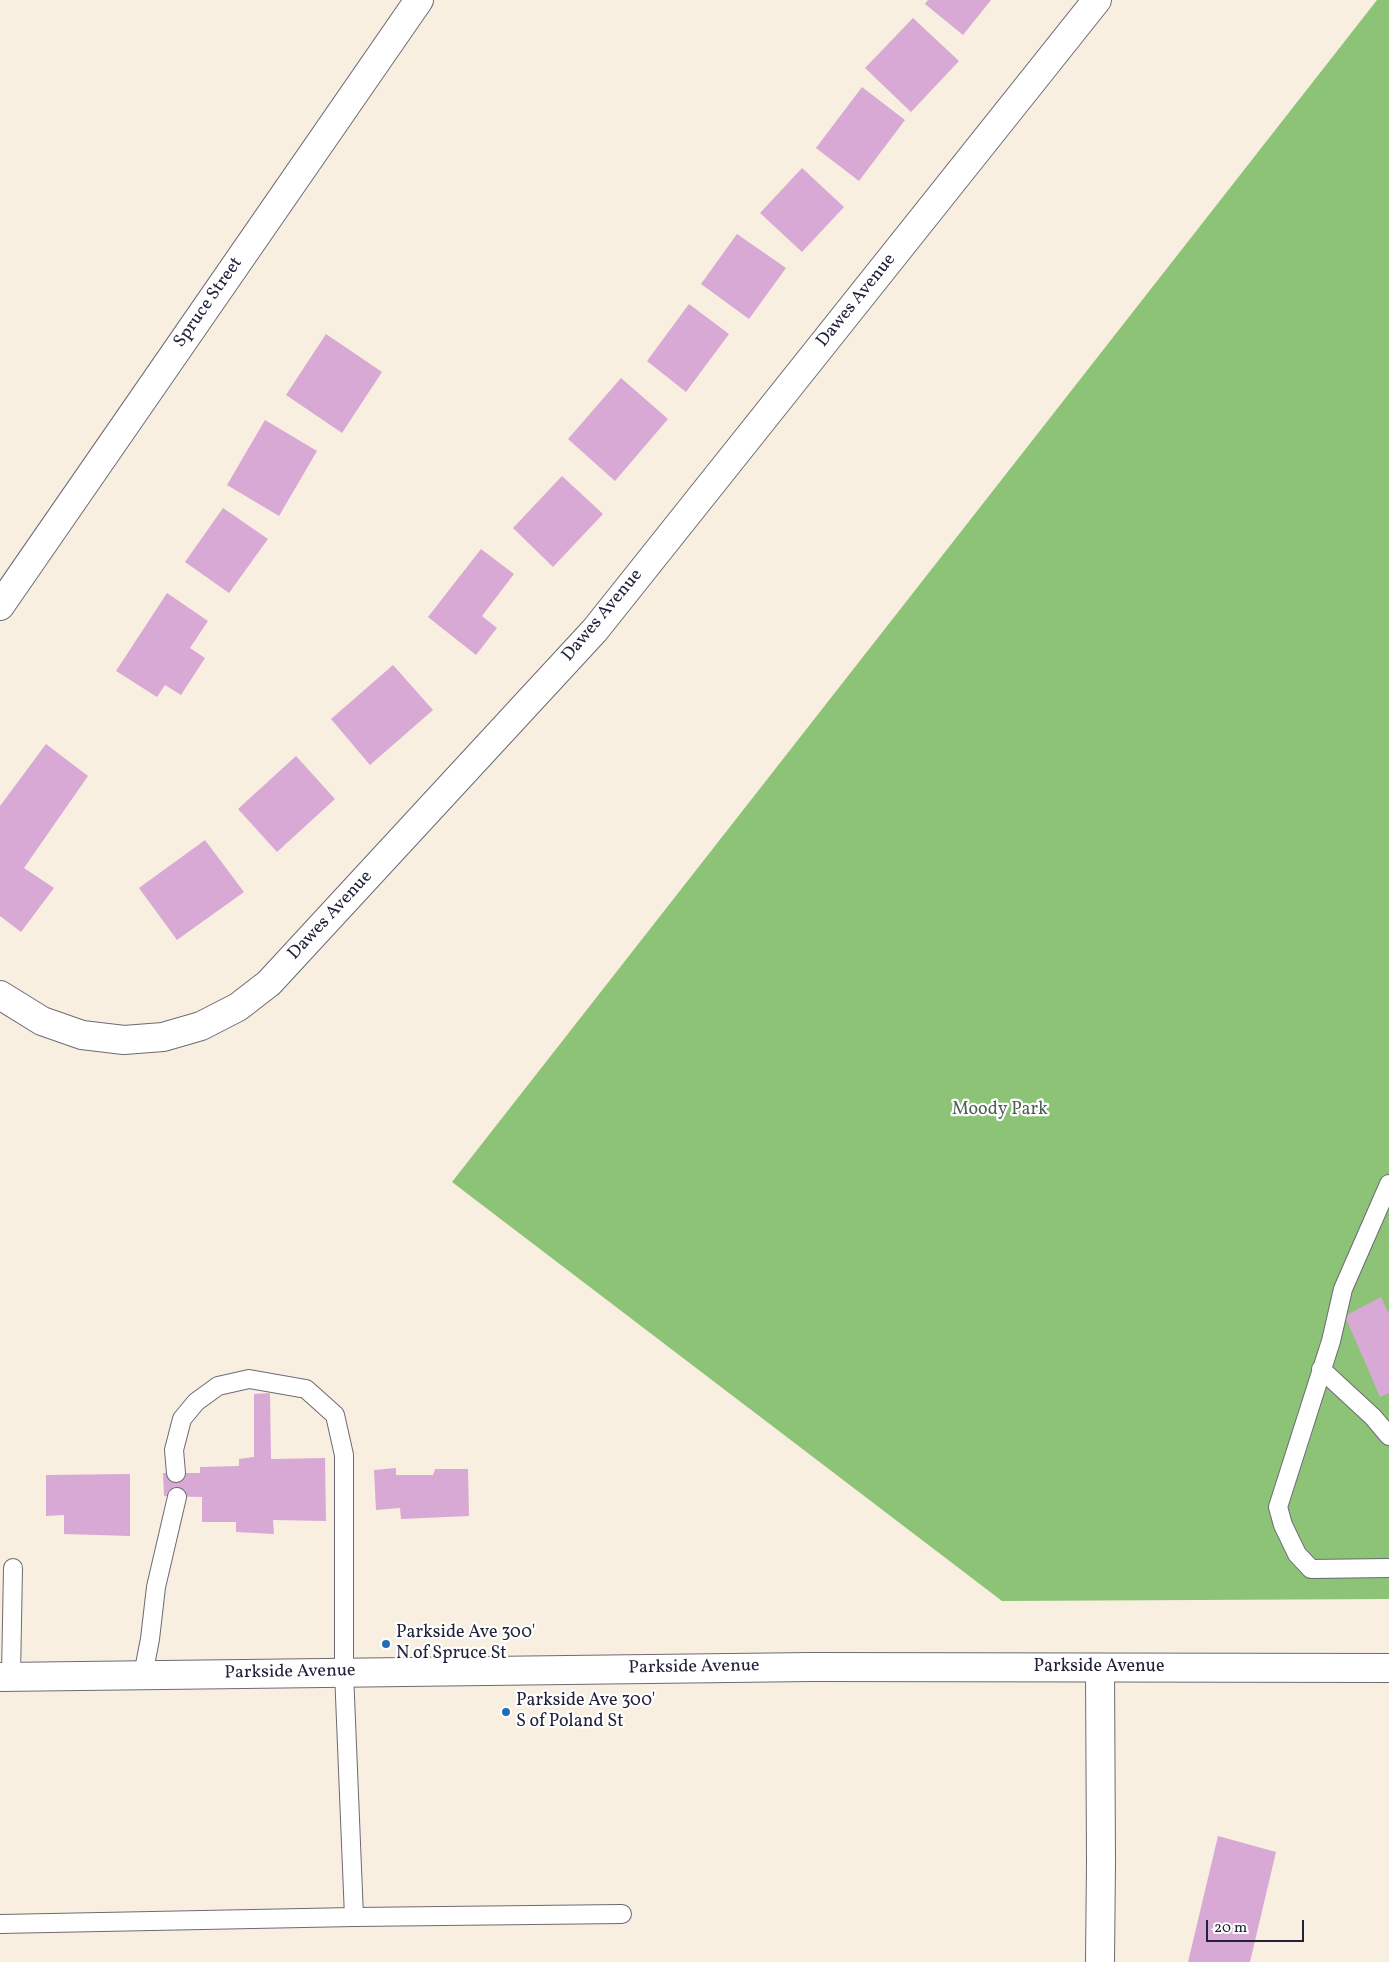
<!DOCTYPE html>
<style>
body{margin:0}
#map{position:relative;width:1389px;height:1962px;overflow:hidden;background:#f8efe0;font-family:Vollkorn,serif}
canvas{display:block}
.scale{position:absolute;left:1206px;top:1920px;width:98px;height:22px;box-sizing:border-box;border:2px solid #22223b;border-top:0;padding-left:6px;font-size:15px;line-height:18px;white-space:nowrap;color:#22223b;-webkit-text-stroke:4px #fff;paint-order:stroke}
</style>
<div id="map">
<canvas width="1389" height="1962"></canvas>
<div class="scale">20 m</div>
</div>
<script>
const g = document.querySelector('canvas').getContext('2d');
g.lineJoin = 'round';
function paint(path, color) {
  g.fillStyle = color;
  g.fill(path, 'evenodd');
}
function shape(rows) {
  const path = new Path2D();
  for (const r of rows) {
    path.moveTo(r[0], r[1]);
    for (let i = 2; i < r.length; i += 2) path.lineTo(r[i], r[i + 1]);
  }
  return path;
}
function strokePath(path, color, width, dash) {
  g.strokeStyle = color;
  g.lineWidth = width;
  g.lineCap = dash ? 'butt' : 'round';
  g.setLineDash(dash || []);
  g.stroke(path);
}
function drawText(font, color, halo, rows, align = 'center') {
  g.font = font + ' Vollkorn,serif';
  g.lineWidth = 4.5;
  g.setLineDash([]);
  g.textBaseline = 'middle';
  g.strokeStyle = halo;
  g.fillStyle = color;
  for (const [text, x, y, turn = 0] of rows) {
    g.save();
    g.translate(x, y);
    g.rotate((+turn || 0) * Math.PI / 180);
    g.textAlign = isNaN(turn) ? turn : align;
    if (halo) g.strokeText(text, 0, 0);
    g.fillText(text, 0, 0);
    g.restore();
  }
}
const green = shape([
 [1377,0,1389,0,1389,1599,1002,1601,452,1182]
]);
const building = shape([
 [928,0,991,0,963,35,925,4],
 [913,18,959,61,911,112,865,68],
 [862,87,905,120,859,181,816,148],
 [802,168,844,207,802,252,760,213],
 [737,234,786,268,749,319,701,284],
 [689,304,729,334,686,392,647,361],
 [326,334,382,372,342,433,286,395],
 [621,378,668,419,615,481,568,439],
 [265,420,317,451,279,516,227,485],
 [562,476,603,514,553,567,513,528],
 [223,508,268,539,229,593,185,562],
 [481,549,514,574,482,616,497,628,476,655,428,617],
 [167,593,208,621,190,648,205,658,181,695,165,685,157,697,116,671],
 [393,665,433,710,370,765,331,719],
 [46,744,88,776,24,868,54,888,21,932,0,916,0,806],
 [296,756,335,799,277,852,238,809],
 [205,840,244,892,177,940,139,888],
 [1381,1297,1389,1314,1389,1393,1380,1397,1345,1316],
 [270,1393,271,1459,325,1458,326,1521,273,1520,274,1534,236,1532,236,1522,202,1522,202,1497,164,1496,163,1473,200,1473,200,1467,239,1466,239,1459,254,1457,254,1394],
 [396,1468,396,1475,433,1475,435,1469,468,1469,469,1516,401,1519,400,1508,376,1510,374,1470],
 [130,1474,130,1536,64,1534,64,1515,46,1516,46,1475],
 [1218,1836,1276,1852,1250,1962,1188,1962]
]);
const lane = shape([
 [1389,1184,1343,1289,1331,1341,1278,1507,1283,1525,1297,1554,1311,1569,1389,1568],
 [1321,1369,1373,1417,1389,1436],
 [143,1675,150,1639,156,1587,177,1497],
 [11,1676,13,1568],
 [354,1917,622,1914],
 [0,1924,354,1917,344,1672,344,1455,335,1415,306,1389,249,1379,218,1386,196,1402,182,1419,174,1450,176,1473]
]);
const street = shape([
 [0,995,42,1021,82,1035,124,1040,163,1037,201,1026,238,1007,269,983,595,630,1097,0],
 [1100,1668,1101,1862,1100,1962]
]);
const secondary = shape([
 [0,606,419,0],
 [0,1677,811,1667,1389,1668]
]);
const markers = [
 [386,1644,5,"#1f6fb2"],
 [506,1712,5,"#1f6fb2"]
];
const streetNames = [
 ["Dawes Avenue",857,301,-51],
 ["Spruce Street",209,303,-55],
 ["Dawes Avenue",603,616,-50],
 ["Dawes Avenue",331,916,-47],
 ["Parkside Avenue",694,1668,-1],
 ["Parkside Avenue",1099,1668],
 ["Parkside Avenue",290,1673,-1]
];
const parkNames = [
 ["Moody Park",1000,1111]
];
const poiNames = [
 ["Parkside Ave 300'",396,1634],
 ["N of Spruce St",396,1655],
 ["Parkside Ave 300'",516,1702],
 ["S of Poland St",516,1723]
];
paint(green, '#8dc376');
paint(building, '#d8a9d5');
strokePath(lane, '#6d6a75', 20);
strokePath(street, '#6d6a75', 30);
strokePath(secondary, '#6d6a75', 30);
strokePath(lane, '#fff', 18);
strokePath(street, '#fff', 28);
strokePath(secondary, '#fff', 28);
for (const [x, y, r, color] of markers) {
  const dot = new Path2D();
  dot.arc(x, y, r, 0, 2 * Math.PI);
  g.fillStyle = color;
  g.fill(dot);
  strokePath(dot, '#fff', 2);
}
drawText('18px', '#22223b', '#fff', streetNames);
drawText('18px', '#4d6253', '#fff', parkNames);
drawText('18px', '#22223b', '#fff', poiNames, 'left');
</script>
